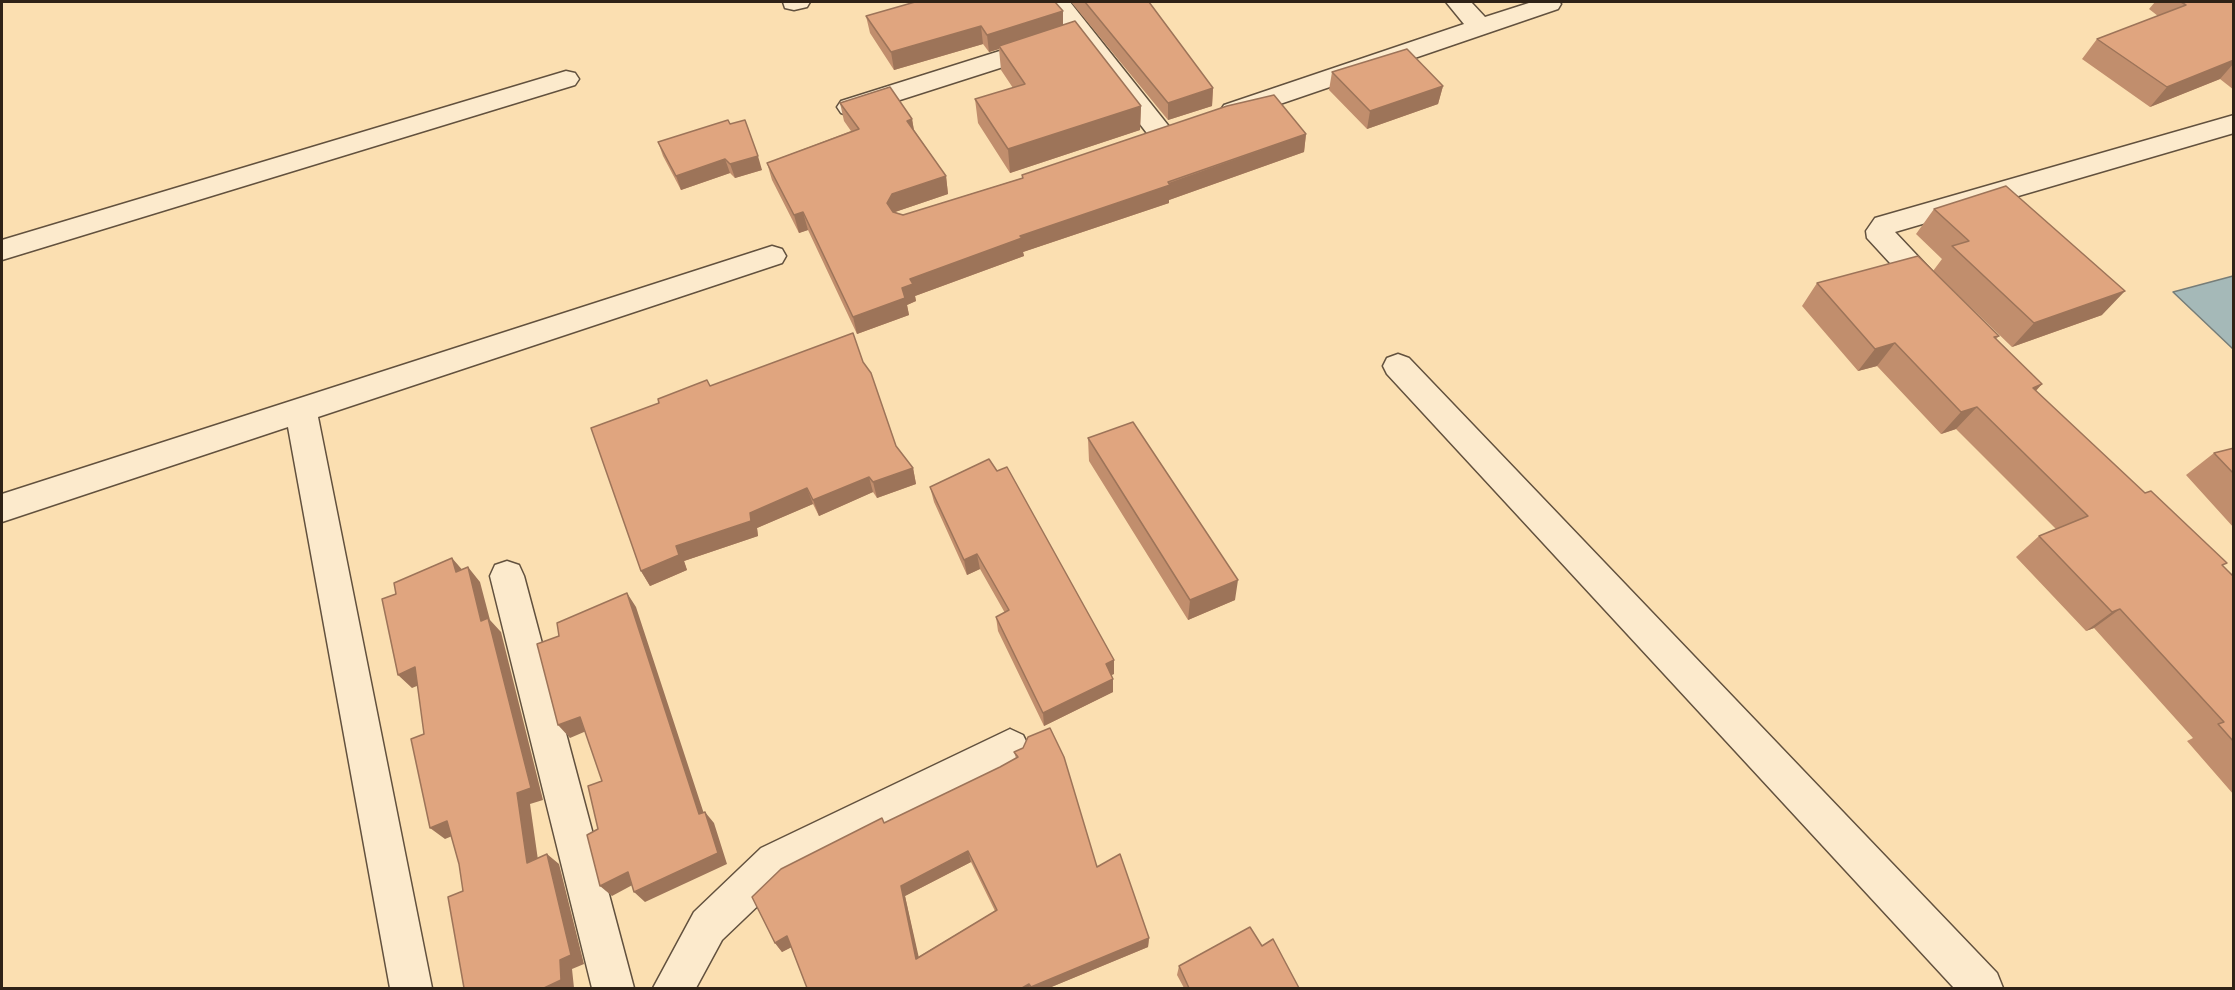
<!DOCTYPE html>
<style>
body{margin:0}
#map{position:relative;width:2235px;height:990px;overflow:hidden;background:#fbdfb1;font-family:Cardo,serif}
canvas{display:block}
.frame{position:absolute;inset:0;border:3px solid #2f2217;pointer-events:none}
</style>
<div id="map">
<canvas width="2235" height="990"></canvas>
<div class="frame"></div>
</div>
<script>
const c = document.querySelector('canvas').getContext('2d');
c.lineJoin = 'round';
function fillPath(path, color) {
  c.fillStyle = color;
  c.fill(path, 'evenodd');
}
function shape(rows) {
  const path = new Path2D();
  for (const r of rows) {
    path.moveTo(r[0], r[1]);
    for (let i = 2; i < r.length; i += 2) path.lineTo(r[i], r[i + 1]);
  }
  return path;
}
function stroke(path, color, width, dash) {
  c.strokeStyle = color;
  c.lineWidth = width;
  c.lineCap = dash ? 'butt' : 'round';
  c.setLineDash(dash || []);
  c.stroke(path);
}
const water = shape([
 [2233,276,2234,276,2233,349,2173,292,2233,276]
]);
const minor = shape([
 [783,2,810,2,807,7,794,10,785,8,783,2],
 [1046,2,1070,2,1171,129,1175,135,1171,141,1162,144,1153,141,1046,2],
 [1446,2,1471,2,1485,17,1532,2,1559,2,1561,4,1558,9,1242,117,1233,120,1224,117,1220,111,1224,105,1464,24,1446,2],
 [1041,38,1050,40,1054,46,1050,52,850,116,841,113,837,107,841,101,1041,38],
 [566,71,575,73,579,79,575,85,2,260,2,240,566,71],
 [2234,115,2234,133,1895,232,1944,284,1949,292,1944,300,1934,303,1924,300,1867,238,1866,231,1875,218,2234,115],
 [772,246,782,249,786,256,782,263,318,417,432,988,390,988,288,427,2,522,2,494,772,246],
 [1398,354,1409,358,1997,973,2003,988,1954,988,1387,374,1383,366,1387,358,1398,354],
 [507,561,519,565,524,576,634,988,592,988,490,576,495,565,507,561],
 [1010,729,1023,735,1029,747,1023,759,789,876,722,940,696,988,653,988,694,912,761,848,1010,729]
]);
const wall = shape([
 [1071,2,1149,2,1213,88,1212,106,1168,120],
 [2155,2,2234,2,2234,90,2220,79,2150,107,2082,59,2097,39,2158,16,2149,9],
 [866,16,1063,25,1141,106,1140,130,1010,173,978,123,975,99,1013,88,1001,70,999,49,989,52,983,44,894,70,870,33],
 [1332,72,1443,86,1438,104,1367,129,1329,90],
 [840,103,912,119,914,130,946,176,948,194,895,212,903,215,1022,178,1022,175,1306,134,1304,152,1169,200,1169,203,1023,252,1024,256,915,296,916,301,907,305,909,315,857,334,808,230,799,233,772,180,767,163,851,131,844,121],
 [730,124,762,170,735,178,730,173,681,190,663,156,658,142],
 [1934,209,2102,315,2012,347,1933,271,1942,259,1916,234],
 [1817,283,1999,336,1996,339,2042,384,2036,391,2234,577,2234,795,2187,741,2193,738,2094,628,2086,631,2016,557,2039,536,2056,529,1956,429,1941,434,1877,366,1858,371,1802,306],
 [710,386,896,446,913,468,916,484,877,498,873,492,819,516,813,504,757,528,758,536,684,561,687,570,650,586,641,571],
 [1088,438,1235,600,1188,620,1089,461],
 [2234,448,2234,528,2186,475,2214,453],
 [930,487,1114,660,1114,674,1111,675,1113,679,1113,692,1044,726,998,631,996,617,1005,613,980,569,967,575,934,502],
 [1014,752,1149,938,1148,947,1049,988,807,988,791,947,782,952,775,943,884,823,1000,767,1016,758],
 [971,862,995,911,918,957,905,896],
 [1262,946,1299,988,1184,988,1177,975,1179,966]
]);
const shadedWall = shape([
 [1063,11,1063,29,999,46,999,49,989,52,987,35],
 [981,26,983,44,894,70,891,52],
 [2234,60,2234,63,2220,79,2150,107,2167,87],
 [1443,86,1438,104,1367,129,1370,111],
 [1213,88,1212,106,1168,120,1168,103],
 [1141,106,1140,130,1010,173,1008,149],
 [912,119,915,137,907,121],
 [1306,134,1304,152,1169,200,1169,203,1023,252,1024,256,915,296,916,301,907,305,909,315,857,334,853,317,902,288,910,279,1020,236],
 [758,156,762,170,735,178,730,164],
 [725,159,730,173,681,190,676,176],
 [946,176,948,194,895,212,891,221,887,203,892,194],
 [803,212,808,230,799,233,794,215],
 [2125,291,2102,315,2012,347,2034,323],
 [1895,343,1877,366,1858,371,1875,349],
 [2042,384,2021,406,2033,388],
 [1977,407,1956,429,1941,434,1961,412],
 [913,468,916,484,877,498,873,482],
 [869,477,873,492,819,516,813,500],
 [807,488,813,504,757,528,758,536,684,561,687,570,650,586,641,571,676,546,750,513],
 [977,554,980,569,967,575,964,560],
 [452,558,465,573,456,572],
 [468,567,480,582,490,620,501,632,543,800,530,804,540,874,527,863,481,621],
 [1238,580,1235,600,1188,620,1190,600],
 [627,593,636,607,708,826,699,814],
 [2120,609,2094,628,2086,631,2112,612],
 [1114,660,1114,674,1106,677,1106,664],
 [415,667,429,681,412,688,398,675],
 [1113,679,1113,692,1044,726,1043,713],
 [580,717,591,729,570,738,558,725],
 [705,812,714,823,727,864,645,902,634,892],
 [447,821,462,832,445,839,430,828],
 [968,851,971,862,905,896,921,967,916,959,901,886],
 [547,854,559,864,584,964,572,969,574,988,544,988,560,960],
 [628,872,638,882,612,896,600,886],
 [787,936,794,946,782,952,775,943],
 [1149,938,1148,947,1049,988,1031,988,1031,987],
 [1029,984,1030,988,1022,988]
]);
const building = shape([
 [915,2,1055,2,1063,11,987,35,981,26,891,52,866,16,915,2],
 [1085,2,1149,2,1213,88,1168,103,1085,2],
 [2181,2,2234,2,2234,60,2167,87,2097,39,2186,5,2181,2],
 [1075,21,1141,106,1008,149,975,99,1025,84,999,46,1075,21],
 [1407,49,1443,86,1370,111,1332,72,1407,49],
 [890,87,912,119,907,121,946,176,892,194,887,203,893,212,903,215,1023,178,1022,175,1227,106,1274,95,1306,134,1168,182,1170,185,1020,236,1022,238,910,279,913,284,902,288,905,298,853,317,803,212,794,215,767,163,859,129,840,103,890,87],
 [728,120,730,124,745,120,758,156,730,164,725,159,676,176,658,142,728,120],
 [2006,186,2125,291,2034,323,1952,246,1969,241,1934,209,2006,186],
 [1918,256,1999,336,1994,337,2042,384,2033,388,2145,493,2151,491,2227,563,2222,565,2234,577,2234,742,2218,724,2224,722,2120,609,2112,612,2039,536,2088,516,1977,407,1961,412,1895,343,1875,349,1817,283,1918,256],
 [853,333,863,362,871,373,896,446,913,468,873,482,869,477,813,500,807,488,750,513,751,521,676,546,679,555,641,571,591,428,659,403,658,399,707,380,710,386,853,333],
 [1133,422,1238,580,1190,600,1088,438,1133,422],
 [2234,448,2234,474,2214,453,2234,448],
 [989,459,997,471,1007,467,1114,660,1106,664,1113,679,1043,713,996,617,1009,610,977,554,964,560,930,487,989,459],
 [452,558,456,572,468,567,481,621,488,618,531,788,517,793,527,863,547,854,571,955,560,960,561,980,544,988,464,988,448,897,463,891,459,864,447,821,430,828,411,739,424,734,415,667,398,675,382,599,396,594,394,583,452,558],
 [627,593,699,814,705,812,718,853,634,892,628,872,600,886,587,835,598,829,588,786,602,781,580,717,558,725,537,644,559,636,557,623,627,593],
 [1050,728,1064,757,1097,867,1120,854,1149,938,1031,987,1029,984,1022,988,807,988,787,936,775,943,752,897,781,869,882,818,884,823,1000,767,1018,757,1014,752,1023,748,1028,737,1050,728],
 [968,851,997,910,916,959,901,886,968,851],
 [1250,927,1262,946,1273,939,1299,988,1189,988,1179,966,1250,927]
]);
fillPath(water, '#a5b9b8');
stroke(water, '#767d78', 1.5);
stroke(minor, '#62513e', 3);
fillPath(minor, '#fceacc');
fillPath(wall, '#c18e6d');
fillPath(shadedWall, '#9d7459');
fillPath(building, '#e0a57f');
stroke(building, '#9d7459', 1.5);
</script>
